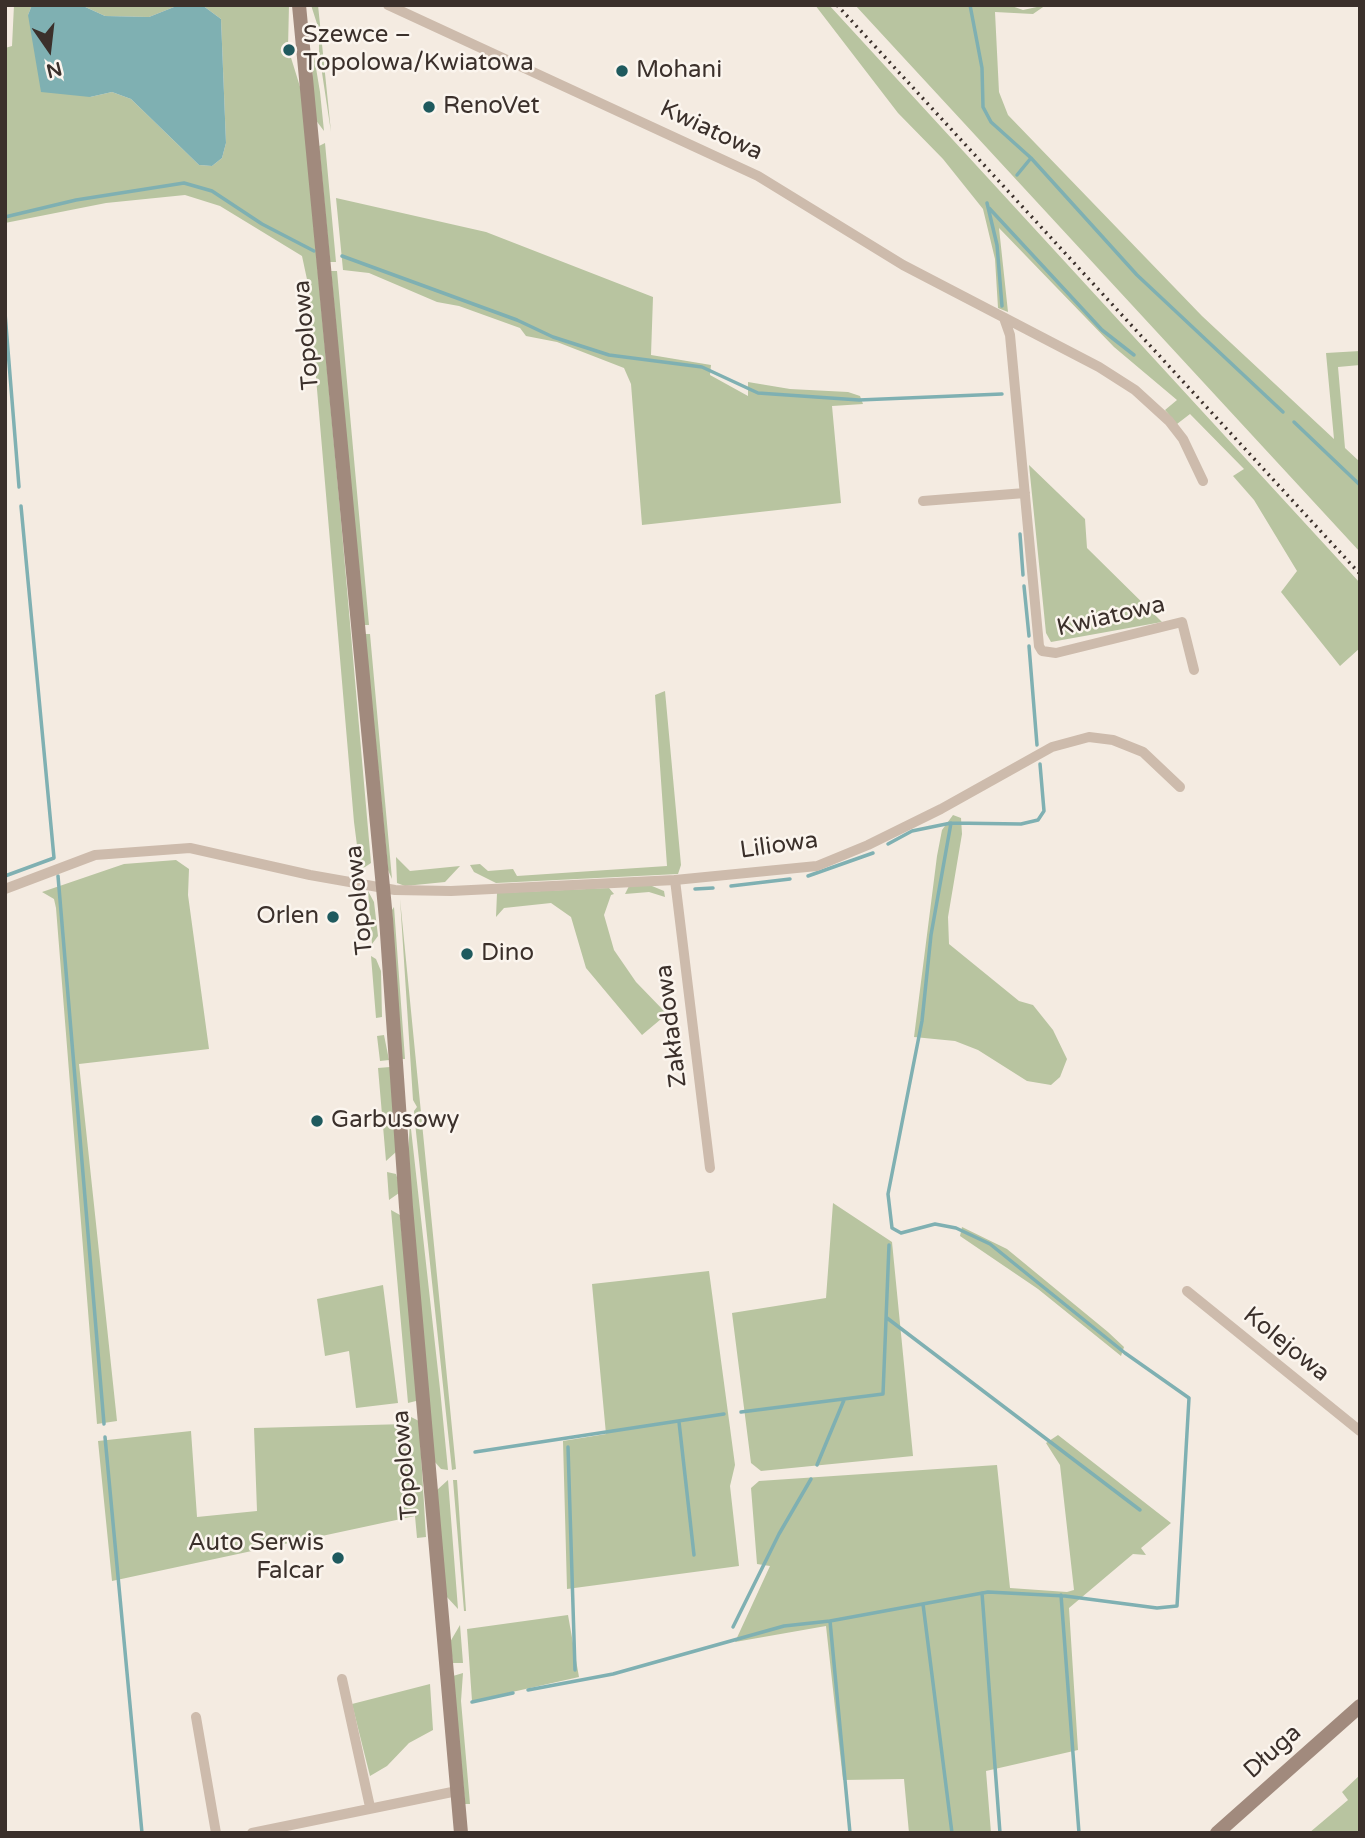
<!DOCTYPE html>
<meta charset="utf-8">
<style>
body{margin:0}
#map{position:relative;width:1365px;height:1838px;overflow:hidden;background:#f4ebe1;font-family:"Varela Round",sans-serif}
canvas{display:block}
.frame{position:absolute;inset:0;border:7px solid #3b302b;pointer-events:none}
.north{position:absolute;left:14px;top:14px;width:70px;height:70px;-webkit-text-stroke:5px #fbf5ee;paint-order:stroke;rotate:166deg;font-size:19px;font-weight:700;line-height:28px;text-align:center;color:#3b302b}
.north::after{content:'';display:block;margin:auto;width:24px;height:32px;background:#3b302b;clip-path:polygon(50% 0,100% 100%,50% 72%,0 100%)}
</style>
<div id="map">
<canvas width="1365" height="1838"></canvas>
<div class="frame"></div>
<div class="north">N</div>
</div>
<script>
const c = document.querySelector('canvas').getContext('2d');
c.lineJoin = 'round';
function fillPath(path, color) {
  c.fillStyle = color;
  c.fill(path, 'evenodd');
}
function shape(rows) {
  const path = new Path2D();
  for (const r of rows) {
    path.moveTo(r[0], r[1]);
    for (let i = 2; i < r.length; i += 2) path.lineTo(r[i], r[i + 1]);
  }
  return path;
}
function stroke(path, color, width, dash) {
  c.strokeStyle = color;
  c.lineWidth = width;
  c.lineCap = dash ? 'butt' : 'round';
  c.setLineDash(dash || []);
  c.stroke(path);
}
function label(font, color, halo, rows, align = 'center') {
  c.font = font + ' "Varela Round",sans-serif';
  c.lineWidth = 5;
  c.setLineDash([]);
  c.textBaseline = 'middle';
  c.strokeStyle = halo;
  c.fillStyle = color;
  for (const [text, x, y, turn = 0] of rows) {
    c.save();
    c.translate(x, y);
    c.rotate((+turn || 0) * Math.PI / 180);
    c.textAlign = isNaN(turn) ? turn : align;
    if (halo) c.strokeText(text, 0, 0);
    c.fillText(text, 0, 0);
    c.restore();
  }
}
const green = shape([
 [14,5,32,5,28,15,90,97,112,92,131,99,199,165,212,166,222,158,226,143,221,19,202,5,289,5,288,48,301,90,340,509,371,863,365,867,360,869,354,822,308,284,302,256,220,206,185,195,106,203,5,223,5,48,12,46],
 [81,5,179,5,149,17,105,16],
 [311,5,318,5,331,132,319,53,319,30],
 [815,5,829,5,1360,583,1360,648,1340,666,1281,592,1297,571,1254,500,1233,476,1244,469,1190,414,1177,424,1165,410,1177,400,1114,347,999,228,1008,312,998,308,995,259,983,209,943,159,898,113],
 [855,5,1009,5,1023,10,1046,5,1033,14,995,12,999,92,1008,115,1202,316,1334,439,1326,353,1360,351,1360,365,1338,367,1345,448,1360,462,1360,552],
 [313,50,320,92,324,131,315,119,312,90],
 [325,143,336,262,330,262,319,146],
 [336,198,486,232,653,297,651,355,711,365,710,375,748,396,748,382,790,389,848,392,860,396,863,404,832,406,841,503,642,525,631,384,624,368,557,342,526,336,520,328,459,306,437,302,369,273,343,270],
 [331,271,337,271,369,625,363,625],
 [1029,465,1085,519,1087,548,1162,622,1051,642,1046,633],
 [365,634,370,634,392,879,388,870],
 [665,691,681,865,678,874,496,883,474,872,470,865,480,864,488,871,513,869,517,876,667,866,655,695],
 [953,815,961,818,962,834,948,917,949,944,1019,1001,1033,1005,1053,1030,1067,1059,1060,1077,1051,1085,1027,1081,978,1050,955,1041,914,1037,937,856,942,830],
 [396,857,410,871,460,866,445,882,405,886,397,883],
 [176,860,189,869,188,895,209,1049,79,1064,117,1421,97,1424,56,908,54,899,42,892,124,864],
 [629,886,652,886,664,891,665,897,649,892,625,894],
 [609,888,614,894,611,895,604,915,614,950,636,982,667,1014,642,1035,586,968,571,917,551,903,504,908,496,917,497,893],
 [368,891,374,902,378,936,372,944],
 [400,899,456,1469,452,1470,416,1132,414,1111,417,1107,413,1100],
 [394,907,405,1059,400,1059,392,910],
 [371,956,376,959,381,971,382,1017,376,1018],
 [384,1035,389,1060,380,1061,377,1036],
 [390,1067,396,1152,386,1161,378,1068],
 [410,1120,440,1389,448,1470,441,1469,434,1461,408,1157],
 [387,1172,396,1174,400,1187,399,1193,389,1200],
 [833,1203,892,1242,913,1456,761,1471,751,1463,732,1313,826,1298],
 [391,1210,400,1215,418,1391,416,1401,408,1403],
 [962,1227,1007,1249,1108,1332,1124,1347,1121,1356,1038,1289,960,1236],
 [709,1271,735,1465,730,1486,739,1566,567,1589,563,1441,606,1434,592,1284],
 [383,1285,398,1403,356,1408,349,1351,325,1356,317,1299],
 [407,1415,419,1421,426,1537,417,1538,415,1516,112,1581,98,1441,191,1431,197,1517,257,1511,254,1428,407,1424],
 [1058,1435,1171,1523,1141,1548,1146,1555,1133,1554,1069,1608,1078,1750,986,1771,991,1833,909,1833,904,1779,843,1780,826,1626,735,1642,770,1566,757,1564,751,1488,759,1481,997,1465,1010,1588,1067,1592,1074,1590,1060,1465,1046,1443],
 [448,1480,458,1609,446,1596,437,1490],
 [453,1480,457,1480,466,1611,464,1611],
 [568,1615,579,1677,472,1701,467,1629],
 [460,1625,463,1663,453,1663,450,1642],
 [463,1673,461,1701,470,1804,465,1804,453,1676],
 [430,1684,433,1730,409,1743,387,1766,370,1776,352,1704],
 [1360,1775,1360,1833,1309,1833,1348,1800,1342,1792]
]);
const water = shape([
 [32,5,81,5,105,16,149,17,179,5,202,5,221,19,226,143,222,158,212,166,199,165,131,99,112,92,90,97,41,92,28,15]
]);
const stream = shape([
 [970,5,982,68,983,107,991,122,1031,158,1137,275,1283,412],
 [1017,175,1031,158],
 [987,203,997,245,1002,306],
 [989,208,1102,330,1134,355],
 [5,217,76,200,184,183,212,191,262,224,314,251],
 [342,256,517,320,553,337,609,355,702,367,758,393,859,400,1002,394],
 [5,313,19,487],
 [1294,422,1360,485],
 [1020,534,1023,575],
 [1024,586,1029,636],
 [1029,646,1037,745],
 [888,844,912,831,951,823],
 [5,876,54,858,21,506],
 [58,876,104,1424],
 [808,876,873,853],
 [731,886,790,879],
 [695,889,713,888],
 [887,1318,1140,1510],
 [741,1412,883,1394,889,1245],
 [679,1422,694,1555],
 [105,1437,142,1833],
 [568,1447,575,1670],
 [475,1452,724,1414],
 [817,1465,844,1400],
 [982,1593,1000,1833],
 [1061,1595,1079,1833],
 [923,1604,952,1833],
 [733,1627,779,1534,811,1479],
 [528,1690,613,1674,784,1626,830,1621],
 [472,1702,513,1693],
 [850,1833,830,1621,988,1592,1065,1596,1157,1608,1177,1606,1189,1398,1125,1353,990,1244,956,1228,935,1224,901,1233,892,1228,888,1194,922,1021,931,935,951,823,1021,824,1038,820,1044,811,1040,764]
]);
const street = shape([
 [388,5,758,176,903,265,1099,367,1135,390,1169,421,1183,439,1203,481],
 [1004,318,1010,335,1039,646,1042,651,1056,653,1182,622,1194,670],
 [923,501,1025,493],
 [675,880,710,1168],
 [5,889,95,855,190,848,310,875,395,890,451,891,675,880,817,866,868,845,941,809,1052,747,1089,737,1113,740,1143,752,1180,787],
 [1187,1291,1360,1431],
 [342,1679,370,1807],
 [196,1717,216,1833],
 [252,1833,457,1791]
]);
const secondary = shape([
 [299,5,386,919,406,1207,461,1833],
 [1217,1833,1360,1706]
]);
const rail = shape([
 [837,5,1360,574]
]);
const markers = [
 [289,50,7,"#1f5a5e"],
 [622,71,7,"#1f5a5e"],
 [429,107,7,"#1f5a5e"],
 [333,917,7,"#1f5a5e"],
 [467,954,7,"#1f5a5e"],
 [317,1121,7,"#1f5a5e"],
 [338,1558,7,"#1f5a5e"]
];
const poiNames = [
 ["Szewce –",303,36],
 ["Topolowa/Kwiatowa",303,64],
 ["Mohani",636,71],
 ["RenoVet",443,107],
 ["Orlen",319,917,"right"],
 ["Dino",481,954],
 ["Garbusowy",331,1121],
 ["Auto Serwis",324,1544,"right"],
 ["Falcar",324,1572,"right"]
];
const streetNames = [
 ["Kwiatowa",711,131,25],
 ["Topolowa",307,335,-95],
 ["Kwiatowa",1111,617,-13],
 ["Liliowa",779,846,-8],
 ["Topolowa",360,900,-96],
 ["Zakładowa",672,1026,-97],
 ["Kolejowa",1286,1345,39],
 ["Topolowa",406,1465,-95],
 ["Długa",1273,1752,-42]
];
fillPath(green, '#b8c4a0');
fillPath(water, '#7fb0b2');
stroke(stream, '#7fb0b2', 3.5);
stroke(street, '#cdbbac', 10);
stroke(secondary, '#a18a7d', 14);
stroke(rail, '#3b302b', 3.5, [2, 5]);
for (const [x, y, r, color] of markers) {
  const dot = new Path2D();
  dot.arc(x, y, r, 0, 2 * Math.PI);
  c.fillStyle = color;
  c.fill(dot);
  stroke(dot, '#fbf5ee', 2.5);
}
label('24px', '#3b302b', '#fbf5ee', poiNames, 'left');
label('24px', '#3b302b', '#fbf5ee', streetNames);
</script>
